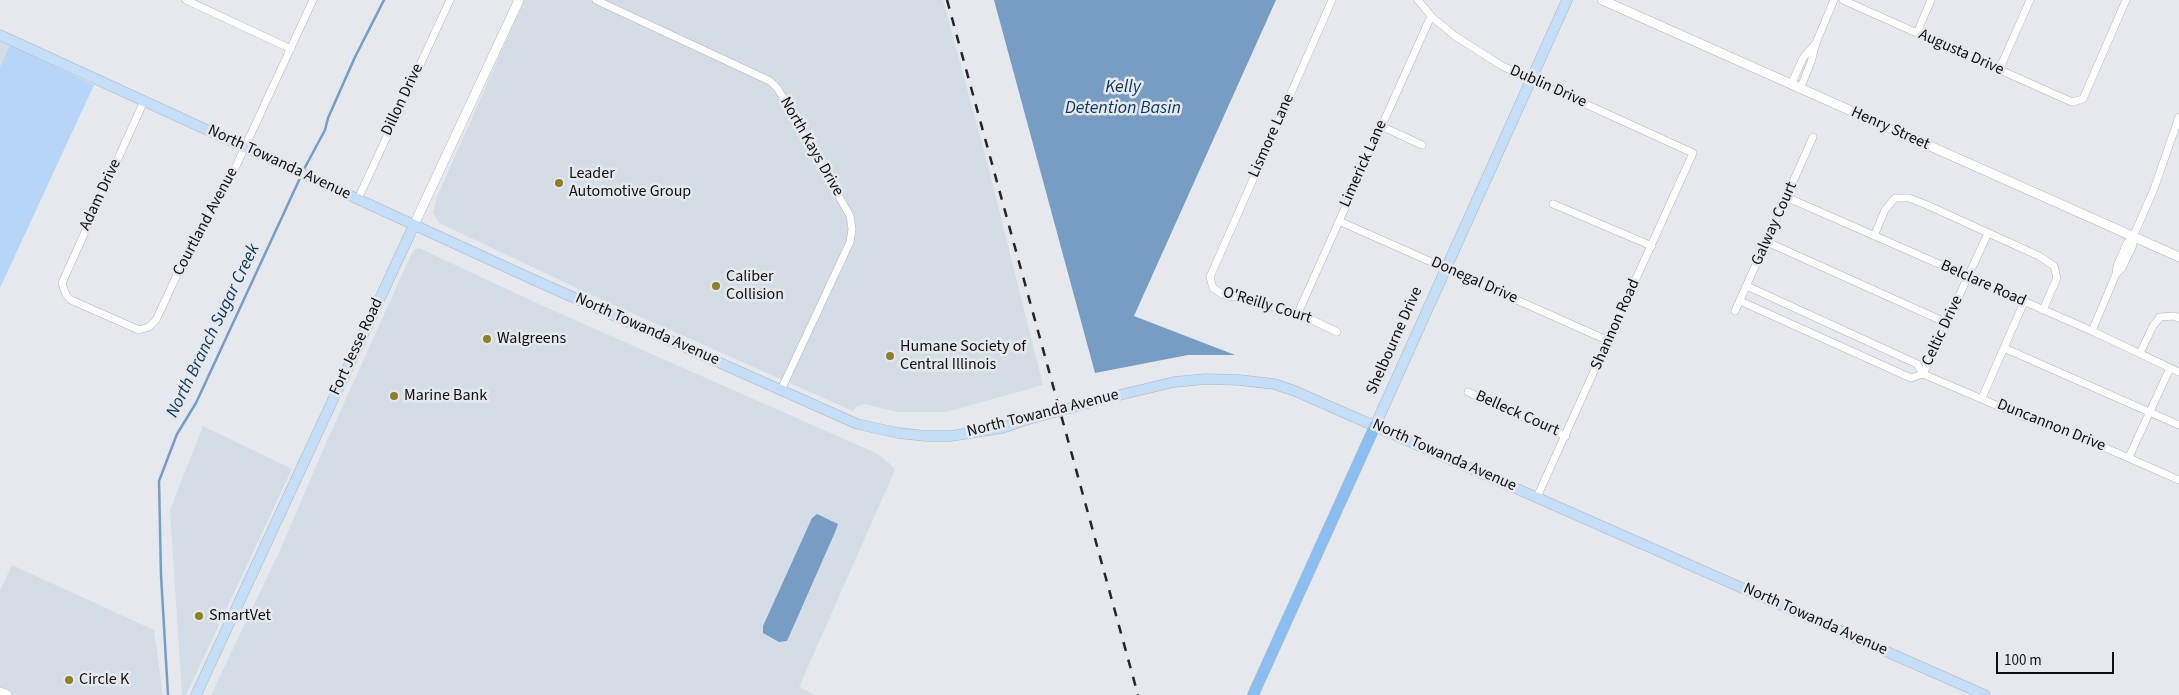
<!DOCTYPE html>
<style>
body{margin:0}
#map{position:relative;width:2179px;height:695px;overflow:hidden;background:#e5e9ed;font-family:"Source Sans 3",sans-serif}
canvas{display:block}
.scale{position:absolute;left:1996px;top:652px;width:118px;height:22px;box-sizing:border-box;border:2px solid #0e0f10;border-top:0;padding-left:6px;font-size:15px;line-height:18px;white-space:nowrap;color:#0e0f10;-webkit-text-stroke:4px #e5e9ed;paint-order:stroke}
</style>
<div id="map">
<canvas width="2179" height="695"></canvas>
<div class="scale">100 m</div>
</div>
<script>
const c = document.querySelector('canvas').getContext('2d');
c.lineJoin = 'round';
function fillPath(path, color) {
  c.fillStyle = color;
  c.fill(path, 'evenodd');
}
function shape(rows) {
  const path = new Path2D();
  for (const r of rows) {
    path.moveTo(r[0], r[1]);
    for (let i = 2; i < r.length; i += 2) path.lineTo(r[i], r[i + 1]);
  }
  return path;
}
function stroke(path, color, width, dash) {
  c.strokeStyle = color;
  c.lineWidth = width;
  c.lineCap = dash ? 'butt' : 'round';
  c.setLineDash(dash || []);
  c.stroke(path);
}
function label(font, color, halo, rows, align = 'center') {
  c.font = font + ' "Source Sans 3",sans-serif';
  c.lineWidth = 5;
  c.setLineDash([]);
  c.textBaseline = 'middle';
  c.strokeStyle = halo;
  c.fillStyle = color;
  for (const [text, x, y, turn = 0] of rows) {
    c.save();
    c.translate(x, y);
    c.rotate((+turn || 0) * Math.PI / 180);
    c.textAlign = isNaN(turn) ? turn : align;
    if (halo) c.strokeText(text, 0, 0);
    c.fillText(text, 0, 0);
    c.restore();
  }
}
const built = shape([
 [524,0,943,0,986,158,1043,385,946,412,897,412,865,404,857,406,853,411,600,299,439,223,433,213,437,197],
 [0,41,10,45,0,67],
 [419,248,541,305,878,454,890,464,895,470,799,687,816,695,211,695,281,548,326,443,409,259,414,250],
 [203,426,292,469,186,695,182,695,170,510],
 [12,565,154,630,163,695,0,695,0,590]
]);
const green = shape([
 [10,45,94,85,0,288,0,67]
]);
const water = shape([
 [994,0,1276,0,1134,316,1235,355,1188,355,1095,373],
 [817,514,838,524,836,530,787,641,779,642,763,633,763,626,812,518]
]);
const stream = shape([
 [303,171,325,130,328,118,355,57,384,0],
 [168,695,161,575,159,481,177,434,196,403,301,176]
]);
const minor = shape([
 [186,0,291,49],
 [596,0,770,81,778,89,850,216,852,229,850,242,781,390],
 [1332,0,1210,277,1213,288,1222,294,1298,313,1337,332],
 [1418,0,1432,17,1455,36,1502,66,1693,153,1537,497],
 [1843,0,2072,102,2083,99,2126,0],
 [1917,33,1931,0],
 [1999,70,2030,0],
 [1791,85,1803,58,1814,45],
 [1800,89,1811,62,1816,43,1834,0],
 [144,101,62,283,66,295,71,300,139,330,149,327,156,320,190,247,231,177,313,0],
 [1381,126,1422,145],
 [1786,197,2092,331,2179,372],
 [358,199,450,0],
 [1553,204,1652,246],
 [1339,221,1609,341],
 [1874,236,1885,210,1895,198,1909,198,1927,205,2039,256,2054,266,2057,278,2043,310],
 [1767,242,1947,323],
 [2116,274,2122,268,2133,245,2133,237],
 [1747,286,1917,364,1923,374,2024,417,2074,434,2179,480],
 [1740,301,1911,378,1923,374],
 [1735,311,1813,137],
 [1298,313,1431,16],
 [2092,331,2116,274,2117,266,2127,243,2133,237,2154,189,2179,117],
 [2004,348,2179,425],
 [2140,353,2153,326,2160,317,2175,316,2179,318],
 [1923,374,1988,233],
 [1468,392,1566,436],
 [1982,398,2024,302],
 [2129,457,2170,368]
]);
const tertiary = shape([
 [1602,0,2179,257],
 [414,225,519,0],
 [0,692,7,695]
]);
const secondary = shape([
 [0,35,532,279,857,424,898,433,926,436,951,436,1002,428,1029,419],
 [1103,399,1174,382,1206,379,1239,380,1274,384,1295,391,1985,695],
 [1375,426,1567,0],
 [196,695,414,225]
]);
const primary = shape([
 [1253,695,1375,426]
]);
const rail = shape([
 [947,0,1138,695]
]);
const secondaryBridge = shape([
 [1029,419,1103,399]
]);
const markers = [
 [559,183,5,"#8d8027"],
 [716,286,5,"#8d8027"],
 [487,339,5,"#8d8027"],
 [890,356,5,"#8d8027"],
 [394,396,5,"#8d8027"],
 [199,616,5,"#8d8027"],
 [69,680,5,"#8d8027"]
];
const streetNames = [
 ["Augusta Drive",1961,53,24],
 ["Dublin Drive",1548,87,24],
 ["Dillon Drive",403,100,-65],
 ["Henry Street",1890,129,24],
 ["Lismore Lane",1272,136,-66],
 ["North Kays Drive",811,147,60],
 ["North Towanda Avenue",279,163,25],
 ["Limerick Lane",1364,164,-66],
 ["Adam Drive",101,195,-65],
 ["Courtland Avenue",206,222,-62],
 ["Galway Court",1775,224,-66],
 ["Donegal Drive",1474,281,24],
 ["Belclare Road",1983,284,24],
 ["O'Reilly Court",1267,306,17],
 ["Shannon Road",1616,325,-66],
 ["North Towanda Avenue",647,330,24],
 ["Celtic Drive",1943,331,-65],
 ["Shelbourne Drive",1395,341,-66],
 ["Fort Jesse Road",357,347,-65],
 ["North Towanda Avenue",1043,414,-14],
 ["Belleck Court",1517,414,24],
 ["Duncannon Drive",2051,426,22],
 ["North Towanda Avenue",1444,456,24],
 ["North Towanda Avenue",1815,620,24]
];
const poiNames = [
 ["Leader",569,174],
 ["Automotive Group",569,192],
 ["Caliber",726,277],
 ["Collision",726,295],
 ["Walgreens",497,339],
 ["Humane Society of",900,347],
 ["Central Illinois",900,365],
 ["Marine Bank",404,396],
 ["SmartVet",209,616],
 ["Circle K",79,680]
];
const waterNames = [
 ["Kelly",1123,88],
 ["Detention Basin",1123,109],
 ["North Branch Sugar Creek",214,331,-64]
];
fillPath(built, '#d4dde6');
fillPath(green, '#b7d6f7');
fillPath(water, '#789dc5');
stroke(stream, '#789dc5', 2.5);
stroke(minor, '#b0b3b7', 8);
stroke(tertiary, '#b0b3b7', 10);
stroke(secondary, '#b0b3b7', 11);
stroke(primary, '#c5c5c6', 12);
stroke(minor, '#fff', 7);
stroke(tertiary, '#fff', 9);
stroke(secondary, '#c5def8', 10);
stroke(primary, '#8bbef0', 11);
stroke(rail, '#242527', 2.5, [9, 9]);
stroke(secondaryBridge, '#b0b3b7', 11, []);
stroke(secondaryBridge, '#c5def8', 10);
for (const [x, y, r, color] of markers) {
  const dot = new Path2D();
  dot.arc(x, y, r, 0, 2 * Math.PI);
  c.fillStyle = color;
  c.fill(dot);
  stroke(dot, '#e5e9ed', 2);
}
label('16px', '#0e0f10', '#e5e9ed', streetNames);
label('16px', '#0e0f10', '#e5e9ed', poiNames, 'left');
label('italic 18px', '#0c355c', '#e5e9ed', waterNames);
</script>
